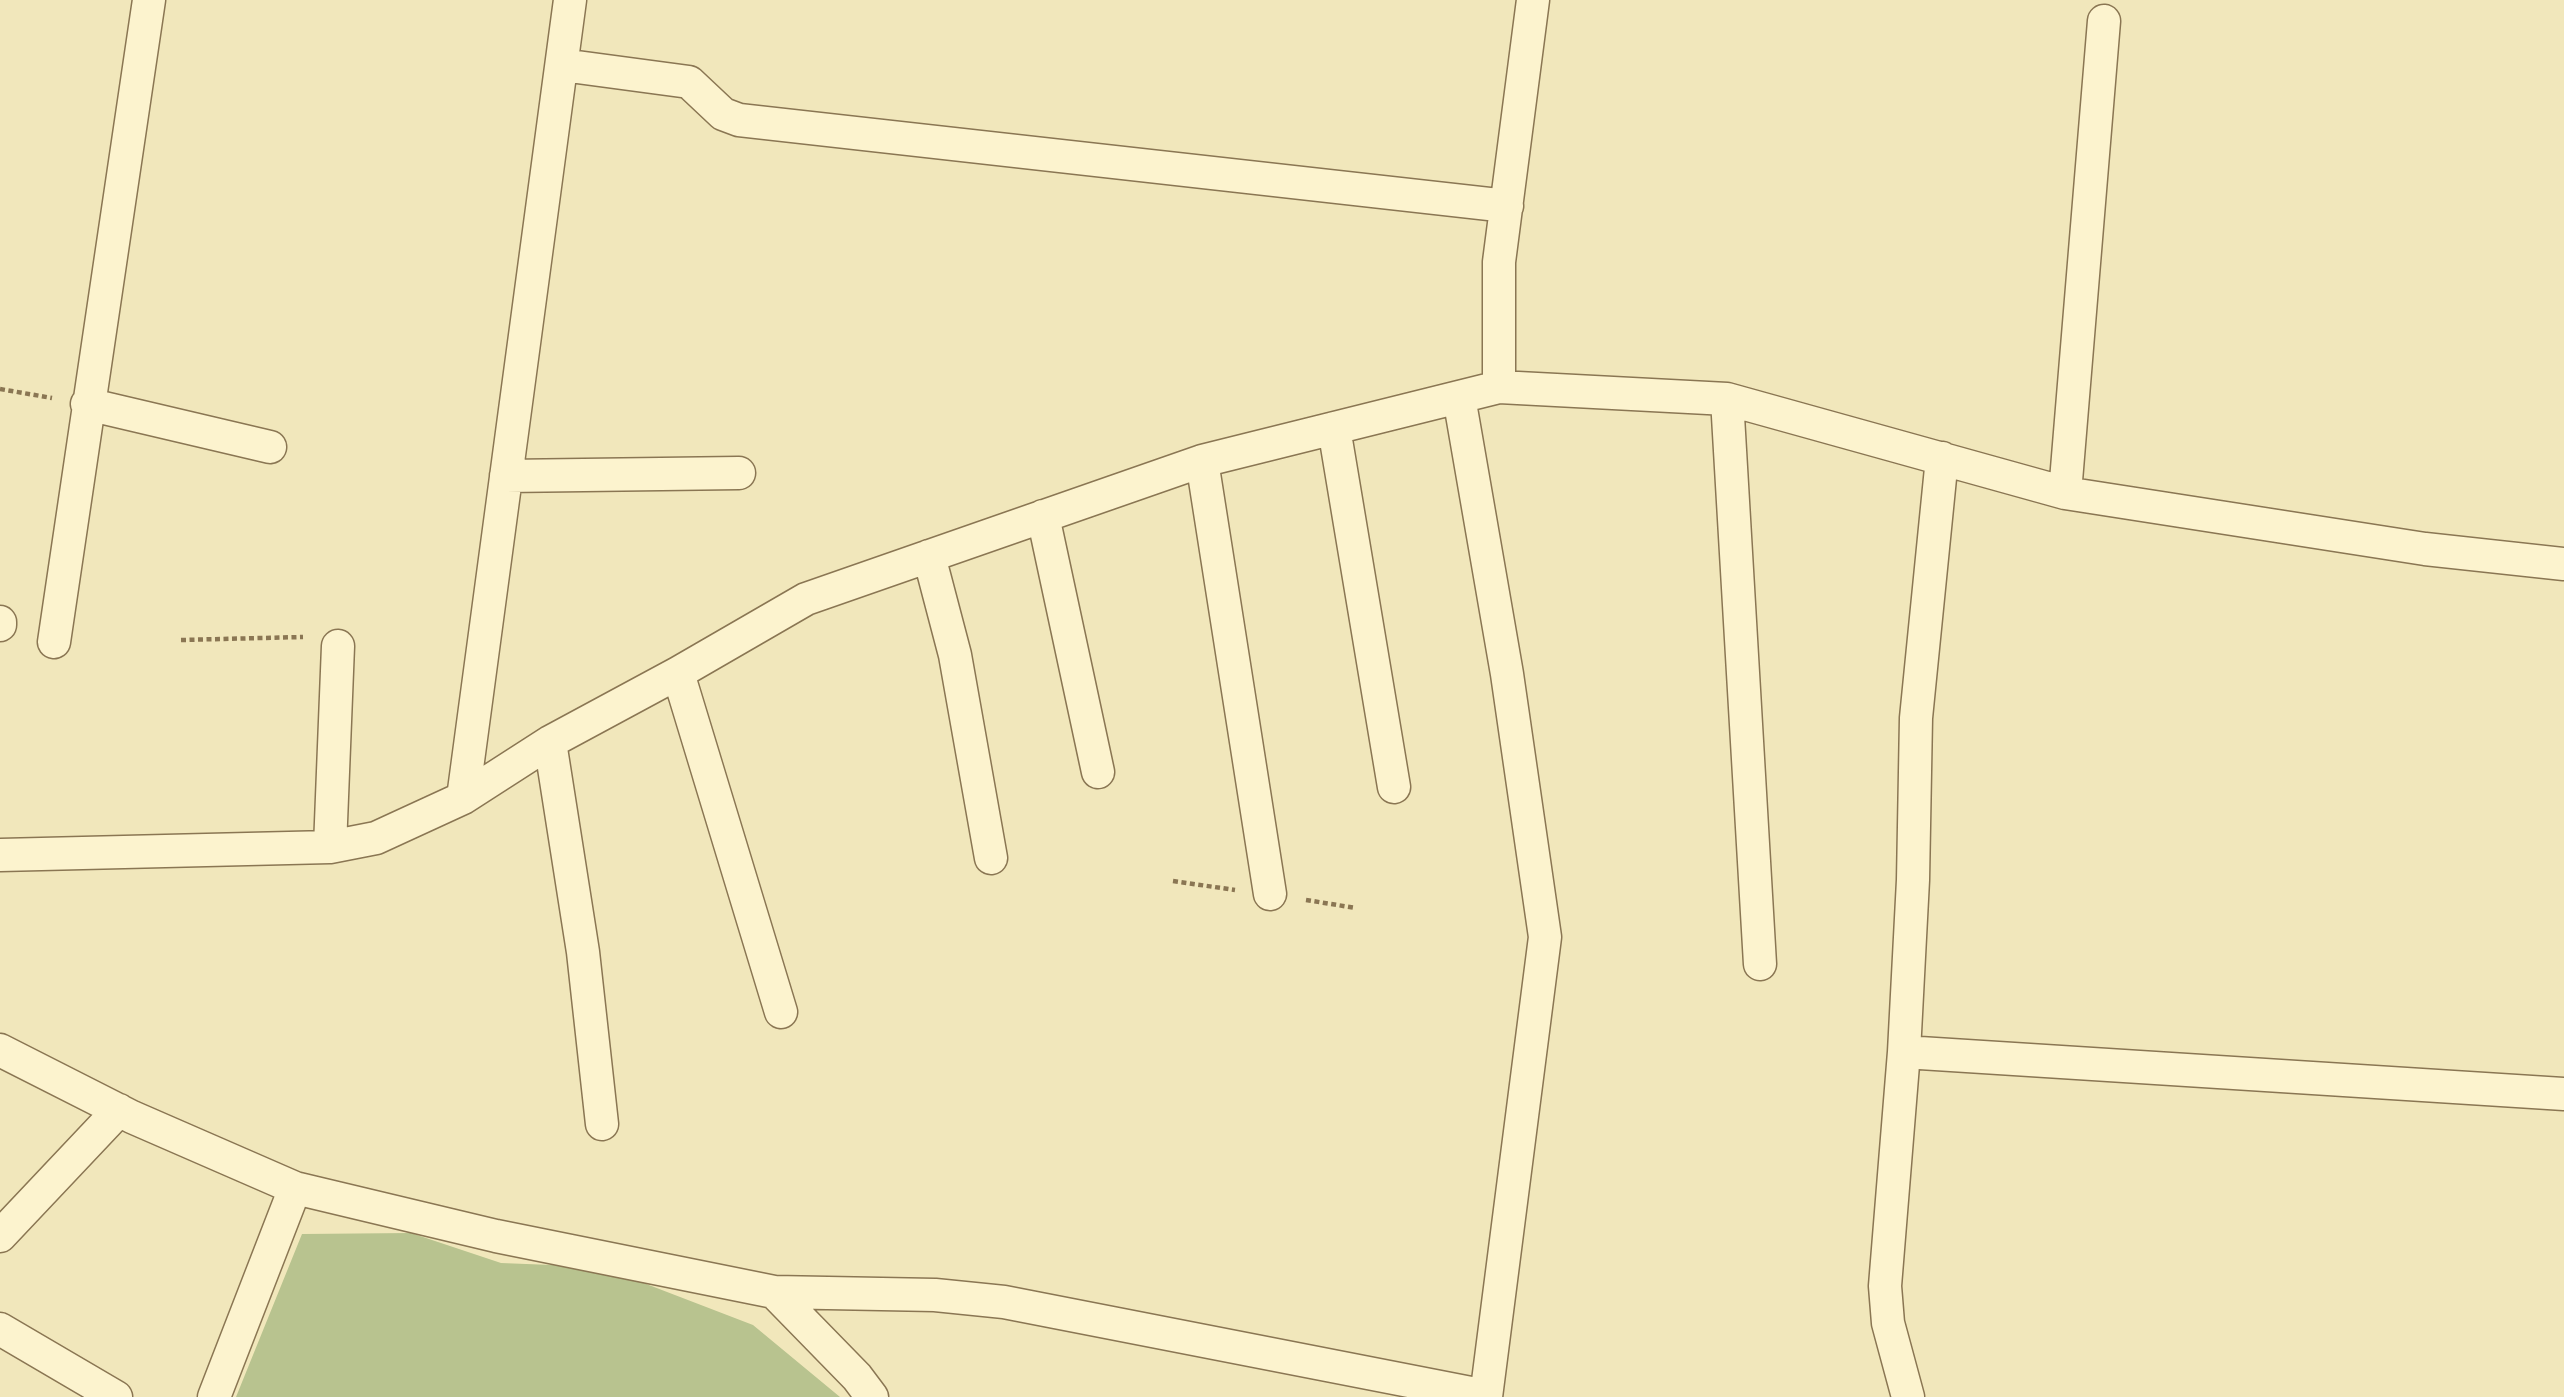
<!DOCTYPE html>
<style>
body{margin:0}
canvas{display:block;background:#f1e7bb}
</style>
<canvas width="2564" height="1397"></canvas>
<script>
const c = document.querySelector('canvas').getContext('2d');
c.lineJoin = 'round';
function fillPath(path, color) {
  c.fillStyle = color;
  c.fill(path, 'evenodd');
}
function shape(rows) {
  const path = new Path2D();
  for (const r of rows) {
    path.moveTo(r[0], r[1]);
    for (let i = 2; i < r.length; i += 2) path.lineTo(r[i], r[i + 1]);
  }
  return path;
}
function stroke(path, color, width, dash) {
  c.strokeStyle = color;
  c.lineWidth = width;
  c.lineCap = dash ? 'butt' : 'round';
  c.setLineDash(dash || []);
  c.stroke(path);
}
const cemetery = shape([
 [411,1233,501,1263,602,1267,753,1325,840,1397,236,1397,302,1234]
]);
const path = shape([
 [0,389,52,398],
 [181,640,303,637],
 [1173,881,1235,890],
 [1306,900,1356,908]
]);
const minor = shape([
 [562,65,689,82,723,114,739,120,1507,206],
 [1499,387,1499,262,1533,0],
 [1459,397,1507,674,1545,937,1486,1397],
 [1727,399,1760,964],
 [87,404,270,447],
 [1334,428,1394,787],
 [1202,461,1270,894],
 [506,476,739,473],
 [2065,493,2104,21],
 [1043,516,1098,772],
 [929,556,955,655,991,858],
 [0,625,0,622],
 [54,642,149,0],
 [678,673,781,1012],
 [550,742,583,952,602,1124],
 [463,798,570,0],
 [330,847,338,646],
 [0,855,330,847,376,838,463,798,550,742,678,673,806,599,1202,461,1499,387,1727,399,2065,493,2425,549,2564,564],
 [0,1050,132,1117,295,1188,496,1236,774,1292,935,1295,1004,1302,1486,1396],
 [1904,1052,2564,1094],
 [0,1236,119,1110],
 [774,1292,857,1377,872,1397],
 [0,1329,116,1397],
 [214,1397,295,1188],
 [1908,1397,1888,1323,1885,1286,1904,1052,1913,880,1916,718,1942,458]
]);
fillPath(cemetery, '#b8c38f');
stroke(minor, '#8a7653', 35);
stroke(path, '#8a7653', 4.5, [5, 3.5]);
stroke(minor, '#fcf3ce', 32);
</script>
